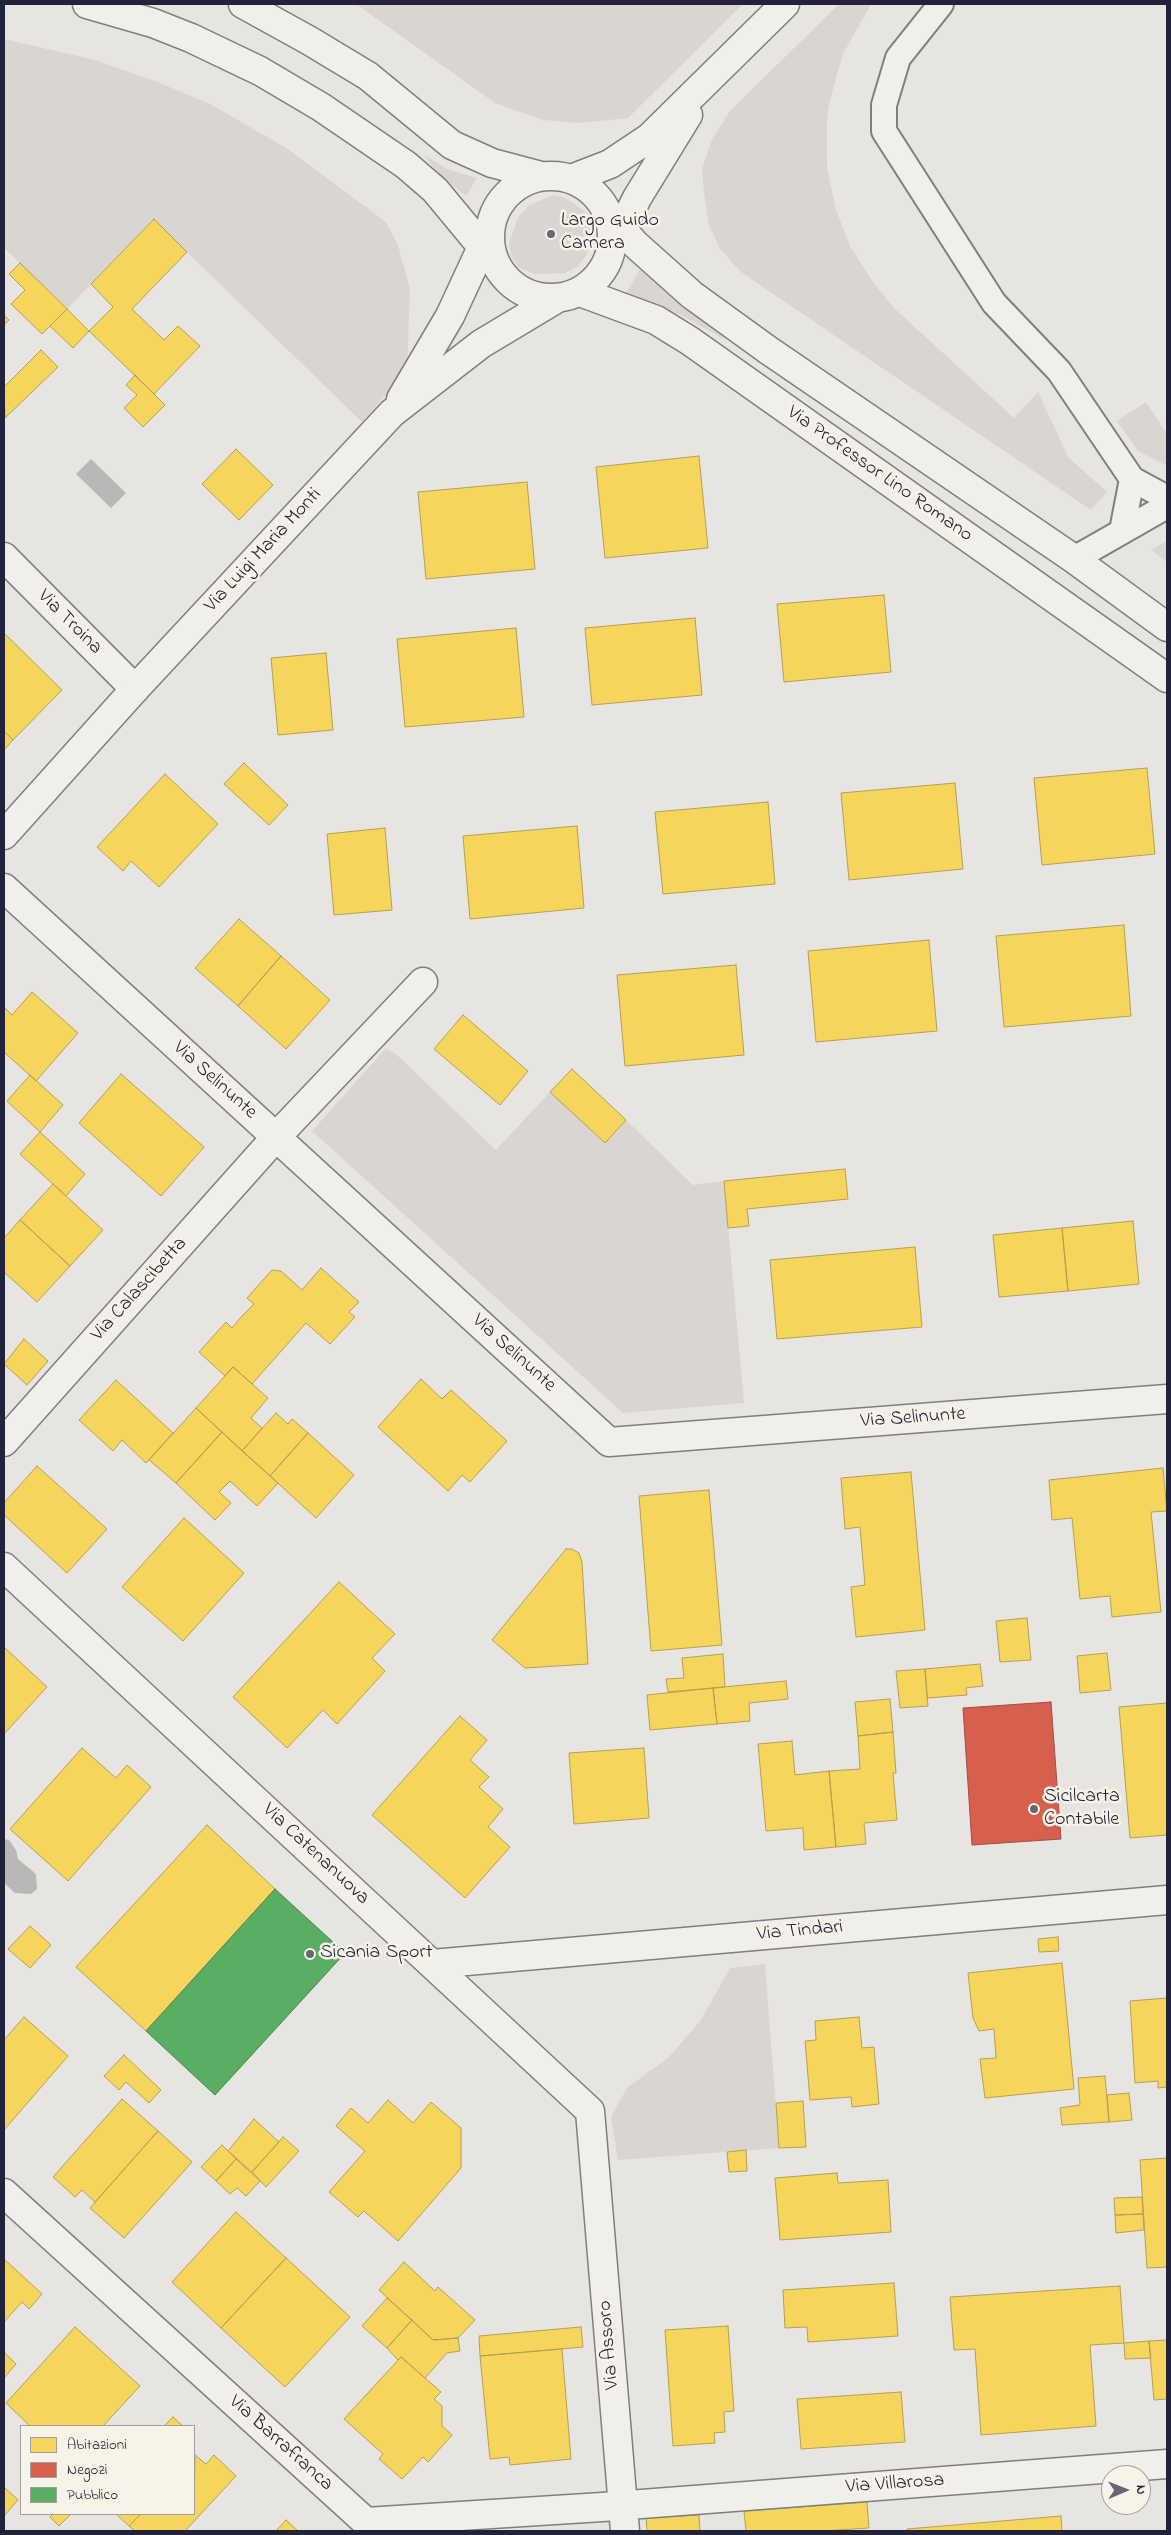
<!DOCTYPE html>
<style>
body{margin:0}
#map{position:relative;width:1171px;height:2535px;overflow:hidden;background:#e7e5e1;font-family:"Indie Flower",sans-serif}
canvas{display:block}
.frame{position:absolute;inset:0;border:5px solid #22223b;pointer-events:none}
.legend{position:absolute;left:20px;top:2425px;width:175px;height:90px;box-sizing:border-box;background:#f7f3e8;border:1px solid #a29fa3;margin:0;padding:6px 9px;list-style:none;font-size:15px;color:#22223b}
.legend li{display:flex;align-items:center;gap:10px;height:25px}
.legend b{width:25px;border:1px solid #a29fa3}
.north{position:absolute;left:1101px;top:2465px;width:50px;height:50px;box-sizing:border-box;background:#f7f3e8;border:1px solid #a29fa3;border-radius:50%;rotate:89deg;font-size:14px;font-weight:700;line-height:20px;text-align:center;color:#22223b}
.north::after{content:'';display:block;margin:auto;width:18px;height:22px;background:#676675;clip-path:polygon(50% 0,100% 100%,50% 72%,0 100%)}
</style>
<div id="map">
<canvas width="1171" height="2535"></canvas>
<div class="frame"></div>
<ul class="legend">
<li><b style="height:14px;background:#f6d55c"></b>Abitazioni</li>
<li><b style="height:14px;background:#d6604d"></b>Negozi</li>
<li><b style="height:14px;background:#5aae61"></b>Pubblico</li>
</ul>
<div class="north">N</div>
</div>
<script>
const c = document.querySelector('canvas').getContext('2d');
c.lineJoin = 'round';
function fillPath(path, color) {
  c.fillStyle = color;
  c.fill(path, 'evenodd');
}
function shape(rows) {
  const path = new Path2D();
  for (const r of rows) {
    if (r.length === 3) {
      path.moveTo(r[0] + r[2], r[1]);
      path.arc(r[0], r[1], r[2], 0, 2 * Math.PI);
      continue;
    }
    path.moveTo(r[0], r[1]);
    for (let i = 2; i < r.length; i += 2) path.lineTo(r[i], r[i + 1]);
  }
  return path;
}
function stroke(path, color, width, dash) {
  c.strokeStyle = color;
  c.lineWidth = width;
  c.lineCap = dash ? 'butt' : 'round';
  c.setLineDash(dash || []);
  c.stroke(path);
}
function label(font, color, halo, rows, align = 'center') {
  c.font = font + ' "Indie Flower",sans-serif';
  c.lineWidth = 5;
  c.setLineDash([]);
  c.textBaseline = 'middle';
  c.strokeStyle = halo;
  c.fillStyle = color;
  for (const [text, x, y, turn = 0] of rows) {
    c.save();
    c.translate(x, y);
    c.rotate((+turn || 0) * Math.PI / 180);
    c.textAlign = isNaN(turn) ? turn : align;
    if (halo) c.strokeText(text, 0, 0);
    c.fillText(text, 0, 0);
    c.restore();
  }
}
const green = shape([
 [356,4,743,4,628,118,580,123,543,120,495,103],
 [839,4,871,4,843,54,831,96,827,118,827,166,831,187,836,210,850,246,873,282,895,309,1014,418,1038,392,1068,457,1107,492,1091,510,741,272,720,249,709,225,704,193,702,170,711,141,729,112],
 [4,39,95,60,155,81,210,104,288,149,386,222,398,245,410,289,407,370,362,422,153,219,67,309,4,248],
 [423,154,447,169,477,178,466,196,444,179],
 [553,195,566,198,588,214,593,227,591,243,586,256,577,267,565,273,535,274,519,268,511,256,509,243,518,217,529,205],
 [640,269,671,290,727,341,681,315,624,297],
 [1146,402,1167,434,1167,466,1138,451,1117,421],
 [1167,541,1167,562,1151,550],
 [386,1048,397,1055,496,1150,550,1092,626,1120,693,1185,724,1181,744,1403,623,1413,312,1131],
 [765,1964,779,2148,618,2160,611,2117,627,2088,669,2057,701,2020,730,1968]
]);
const water = shape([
 [91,459,126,493,111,508,76,474],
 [4,1839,9,1840,16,1850,18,1859,36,1874,37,1889,31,1894,15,1893,4,1883]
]);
const homes = shape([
 [154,219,187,252,132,309,164,340,178,326,200,346,154,394,89,331,113,307,91,284,154,219],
 [20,263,67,309,42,334,11,304,25,290,9,274,20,263],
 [67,309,89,331,73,348,50,326,67,309],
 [4,315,9,320,4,325,4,315],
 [41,350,58,367,5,418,4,387,41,350],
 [135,375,165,405,143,427,124,408,137,395,126,385,135,375],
 [236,449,273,485,239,520,202,484,236,449],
 [699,456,708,548,605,558,596,467,699,456],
 [527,482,535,569,426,579,418,492,527,482],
 [884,595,891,672,784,682,777,604,884,595],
 [695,618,702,695,592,705,585,628,695,618],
 [516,628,524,717,405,727,397,639,516,628],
 [4,633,62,690,13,740,4,731,4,633],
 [326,653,333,730,278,735,271,658,326,653],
 [4,731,13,740,4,750,4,731],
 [244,763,288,805,269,825,224,784,244,763],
 [1147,768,1155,854,1042,865,1034,778,1147,768],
 [165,774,218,824,159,887,131,861,123,871,97,847,165,774],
 [955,783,963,869,849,880,841,793,955,783],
 [768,802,775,884,663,894,655,812,768,802],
 [577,826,584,908,470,919,463,836,577,826],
 [385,828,392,910,334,915,327,834,385,828],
 [239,919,281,956,238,1006,195,968,239,919],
 [1124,925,1131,1016,1004,1027,996,936,1124,925],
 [929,940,937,1031,816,1042,808,951,929,940],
 [281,956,330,1000,286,1049,238,1006,281,956],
 [736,965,744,1055,625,1066,617,975,736,965],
 [32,992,78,1033,36,1081,4,1052,4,1007,12,1015,32,992],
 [463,1015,528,1071,500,1105,434,1049,463,1015],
 [572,1069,626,1120,605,1143,550,1092,572,1069],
 [121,1074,204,1147,161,1196,79,1123,121,1074],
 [30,1075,63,1105,40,1132,7,1101,30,1075],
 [40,1132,85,1174,66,1196,20,1154,40,1132],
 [845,1169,848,1199,747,1209,749,1226,728,1228,724,1181,845,1169],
 [53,1184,103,1230,70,1266,20,1220,53,1184],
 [20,1220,70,1266,37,1302,4,1272,4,1238,20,1220],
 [1133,1221,1139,1284,1068,1291,1062,1228,1133,1221],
 [1062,1228,1068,1291,999,1297,993,1235,1062,1228],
 [915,1247,922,1327,777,1339,770,1260,915,1247],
 [321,1268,359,1302,349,1312,355,1317,330,1344,306,1323,252,1384,233,1367,225,1376,199,1352,226,1322,232,1328,242,1316,254,1304,247,1298,272,1270,281,1271,302,1290,321,1268],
 [24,1339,48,1361,27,1385,4,1364,24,1339],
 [233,1367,268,1398,251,1418,262,1428,242,1451,196,1408,233,1367],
 [421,1379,442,1399,451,1390,507,1441,470,1482,462,1475,448,1491,378,1427,421,1379],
 [116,1380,173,1433,146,1463,122,1440,113,1451,79,1420,116,1380],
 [196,1408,222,1432,176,1483,149,1460,196,1408],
 [276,1413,288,1424,292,1419,308,1433,270,1476,242,1451,276,1413],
 [222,1432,278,1483,257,1506,230,1481,219,1492,231,1503,215,1520,176,1483,222,1432],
 [308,1433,354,1475,316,1518,270,1476,308,1433],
 [37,1466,107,1529,67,1573,4,1515,4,1503,37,1466],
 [1163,1468,1167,1511,1151,1512,1161,1612,1112,1617,1110,1596,1080,1599,1072,1518,1052,1520,1049,1480,1163,1468],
 [911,1472,925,1630,856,1637,851,1587,865,1585,860,1527,845,1529,841,1478,911,1472],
 [709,1490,722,1645,651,1651,639,1496,709,1490],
 [184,1518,244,1573,183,1641,122,1587,184,1518],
 [566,1549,572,1549,579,1553,582,1562,588,1664,525,1668,492,1640,566,1549],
 [339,1582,395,1634,372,1658,385,1671,337,1724,323,1710,287,1748,233,1697,339,1582],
 [1027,1618,1031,1660,1000,1662,996,1621,1027,1618],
 [4,1647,47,1687,4,1734,4,1647],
 [1107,1653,1111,1690,1080,1693,1077,1656,1107,1653],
 [723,1654,725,1687,668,1692,666,1679,684,1678,682,1658,723,1654],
 [980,1664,983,1686,966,1688,967,1695,927,1698,925,1669,980,1664],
 [925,1669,928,1706,900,1708,896,1671,925,1669],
 [786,1681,788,1699,749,1703,750,1721,717,1724,713,1688,786,1681],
 [713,1688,717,1724,650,1730,647,1695,713,1688],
 [890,1699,893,1732,858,1736,855,1702,890,1699],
 [1167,1703,1167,1835,1130,1838,1119,1707,1167,1703],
 [460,1716,487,1740,470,1760,489,1777,479,1787,503,1809,488,1827,510,1847,465,1898,372,1815,460,1716],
 [893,1732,896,1773,893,1773,897,1820,864,1823,866,1844,836,1847,829,1771,860,1769,858,1736,893,1732],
 [792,1741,795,1775,829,1771,836,1847,804,1850,803,1828,766,1831,758,1744,792,1741],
 [82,1748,116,1778,127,1765,151,1787,68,1881,10,1829,82,1748],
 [644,1748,649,1818,574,1824,569,1753,644,1748],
 [207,1825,275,1889,146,2031,76,1967,207,1825],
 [30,1926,51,1945,30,1968,8,1949,30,1926],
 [1058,1937,1059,1951,1039,1952,1038,1939,1058,1937],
 [1062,1963,1074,2089,985,2098,980,2059,996,2058,994,2029,979,2031,973,2018,968,1973,1062,1963],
 [1167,1998,1167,2087,1158,2088,1158,2081,1135,2083,1130,2001,1167,1998],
 [24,2017,68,2056,4,2130,4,2040,24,2017],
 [859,2017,862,2048,874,2047,879,2104,852,2107,851,2097,810,2100,805,2041,816,2040,815,2021,859,2017],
 [124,2055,161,2090,149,2103,126,2082,119,2090,104,2076,124,2055],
 [1105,2076,1109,2122,1062,2125,1060,2108,1080,2105,1078,2078,1105,2076],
 [1129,2093,1132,2120,1109,2122,1107,2095,1129,2093],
 [122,2099,158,2131,95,2202,82,2190,75,2197,53,2177,122,2099],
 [388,2100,413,2123,431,2102,461,2128,461,2168,398,2241,364,2211,358,2217,329,2192,365,2151,336,2126,351,2108,368,2123,388,2100],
 [803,2101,806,2147,779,2148,776,2103,803,2101],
 [254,2119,279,2142,252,2172,228,2151,254,2119],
 [158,2131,192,2162,124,2238,90,2208,158,2131],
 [283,2137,299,2151,266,2187,252,2172,283,2137],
 [222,2145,236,2159,216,2181,201,2167,222,2145],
 [746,2150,747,2171,729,2172,727,2152,746,2150],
 [1167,2158,1167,2267,1147,2268,1140,2160,1167,2158],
 [236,2159,260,2181,246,2196,237,2188,230,2194,216,2181,236,2159],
 [837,2173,838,2183,888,2180,891,2232,780,2240,775,2178,837,2173],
 [1142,2197,1143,2214,1115,2215,1114,2198,1142,2197],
 [236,2212,286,2258,221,2328,172,2282,236,2212],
 [1143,2214,1144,2230,1116,2233,1115,2215,1143,2214],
 [286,2258,350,2317,285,2387,221,2328,286,2258],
 [4,2259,42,2294,29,2309,22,2302,4,2322,4,2259],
 [404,2262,435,2291,438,2287,475,2320,458,2338,433,2340,379,2290,404,2262],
 [894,2283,898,2336,808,2342,807,2327,785,2328,783,2290,894,2283],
 [1120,2286,1124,2343,1090,2345,1096,2426,981,2435,975,2349,954,2350,950,2297,1120,2286],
 [387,2298,412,2320,387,2348,362,2326,387,2298],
 [412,2320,433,2340,458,2338,460,2351,447,2353,425,2378,401,2357,398,2360,387,2348,412,2320],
 [728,2326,734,2411,724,2412,725,2432,714,2433,715,2443,673,2446,665,2330,728,2326],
 [75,2327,140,2386,103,2426,30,2426,6,2403,75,2327],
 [581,2327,583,2347,480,2356,479,2336,581,2327],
 [1167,2340,1167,2399,1154,2400,1149,2341,1167,2340],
 [1149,2341,1151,2358,1125,2359,1124,2343,1149,2341],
 [562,2349,571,2459,510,2465,509,2457,490,2459,480,2356,562,2349],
 [4,2352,16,2364,4,2378,4,2352],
 [401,2357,441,2392,434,2399,442,2406,442,2426,452,2435,428,2462,423,2457,402,2479,379,2459,383,2454,344,2419,401,2357],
 [901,2392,905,2442,801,2449,797,2399,901,2392],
 [173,2417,183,2426,164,2426,173,2417],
 [195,2455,206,2464,214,2455,236,2476,185,2531,135,2531,129,2526,141,2514,194,2514,195,2455],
 [4,2487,18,2500,4,2516,4,2487],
 [867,2502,869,2528,821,2531,746,2531,744,2511,867,2502],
 [53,2514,71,2514,59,2526,50,2517,53,2514],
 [116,2514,141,2514,129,2526,116,2514],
 [699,2515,700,2531,647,2531,646,2518,699,2515],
 [1061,2516,1062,2531,907,2531,907,2529,1061,2516],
 [286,2520,298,2531,276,2531,286,2520]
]);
const shops = shape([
 [1051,1702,1061,1839,972,1845,963,1708,1051,1702]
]);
const public = shape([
 [275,1889,345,1953,215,2095,146,2031,275,1889]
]);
const lane = shape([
 [941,4,898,58,884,105,884,131,994,303,1059,371,1132,479,1122,531],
 [1132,479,1167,498],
 [1074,559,1167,506]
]);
const street = shape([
 [4,557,135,689],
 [4,888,609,1442,1167,1399],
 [4,1442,276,1137,423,982],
 [4,1567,590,2111,625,2531],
 [432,1964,1167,1900],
 [4,2193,366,2522,602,2507,1167,2464]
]);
const secondary = shape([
 [87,4,153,23,191,38,260,71,321,107,406,165,435,190,493,260],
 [243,4,310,41,368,76,452,145,492,163,541,176],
 [551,237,61],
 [571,179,610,164,649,138,785,4],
 [605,209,635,244,692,295,768,350,1074,559,1167,627],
 [615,242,637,198,688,115],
 [580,292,656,320,690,341,1167,678],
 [401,399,450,316,489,232],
 [4,835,135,689,392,413,481,344,556,299]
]);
const markers = [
 [551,234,5,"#676675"],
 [1034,1809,5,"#676675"],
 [310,1954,5,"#676675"]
];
const poiNames = [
 ["Largo Guido",561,222],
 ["Carnera",561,245],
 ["Sicilcarta",1044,1798],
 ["Contabile",1044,1821],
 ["Sicania Sport",320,1954]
];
const streetNames = [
 ["Via Professor Lino Romano",879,475,35],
 ["Via Luigi Maria Monti",264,551,-47],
 ["Via Troina",69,623,45],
 ["Via Selinunte",214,1081,42],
 ["Via Calascibetta",140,1290,-48],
 ["Via Selinunte",513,1354,42],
 ["Via Selinunte",913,1419,-4],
 ["Via Catenanuova",315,1855,43],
 ["Via Tindari",800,1932,-5],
 ["Via Assoro",610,2345,-95],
 ["Via Barrafranca",280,2444,42],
 ["Via Villarosa",895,2485,-4]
];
fillPath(green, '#d9d6d2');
fillPath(water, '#bab7b8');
fillPath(homes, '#f6d55c');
stroke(homes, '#b69f52', 1);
fillPath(shops, '#d6604d');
stroke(shops, '#a04d48', 1);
fillPath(public, '#5aae61');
stroke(public, '#498456', 1);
stroke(lane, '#7f7e81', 28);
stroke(street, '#7f7e81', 31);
stroke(secondary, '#7f7e81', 31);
stroke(lane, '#f0efeb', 24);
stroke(street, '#f0efeb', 28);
stroke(secondary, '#f0efeb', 28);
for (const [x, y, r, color] of markers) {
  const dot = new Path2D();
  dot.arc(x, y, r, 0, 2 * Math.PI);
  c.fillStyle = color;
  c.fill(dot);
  stroke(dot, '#f7f3e8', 2);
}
label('20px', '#22223b', '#f7f3e8', poiNames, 'left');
label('20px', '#22223b', '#f7f3e8', streetNames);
</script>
